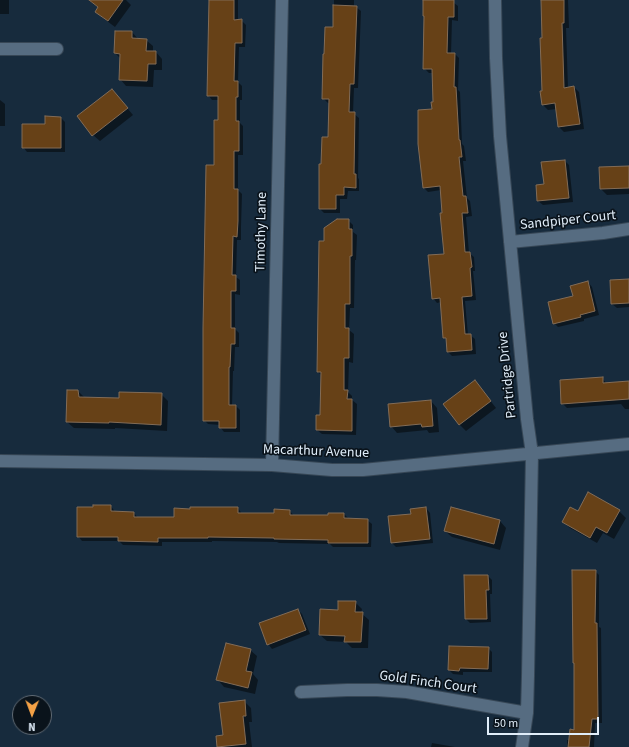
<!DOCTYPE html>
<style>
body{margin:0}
#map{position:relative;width:629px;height:747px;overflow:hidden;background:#172b3d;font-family:"Source Sans 3",sans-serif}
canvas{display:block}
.north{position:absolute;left:12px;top:695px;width:40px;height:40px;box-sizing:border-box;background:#0a131b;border:1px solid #606a74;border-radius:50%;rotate:181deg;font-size:11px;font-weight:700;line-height:16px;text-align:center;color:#e0edf9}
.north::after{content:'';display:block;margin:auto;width:14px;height:18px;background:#f5a246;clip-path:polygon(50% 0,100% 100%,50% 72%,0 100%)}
.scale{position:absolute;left:487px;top:717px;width:112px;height:18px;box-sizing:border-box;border:2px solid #e0edf9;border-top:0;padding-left:5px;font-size:12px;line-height:14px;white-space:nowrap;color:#e0edf9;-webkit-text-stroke:3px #0a131b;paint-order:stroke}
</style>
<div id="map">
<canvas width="629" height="747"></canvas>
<div class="north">N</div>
<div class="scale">50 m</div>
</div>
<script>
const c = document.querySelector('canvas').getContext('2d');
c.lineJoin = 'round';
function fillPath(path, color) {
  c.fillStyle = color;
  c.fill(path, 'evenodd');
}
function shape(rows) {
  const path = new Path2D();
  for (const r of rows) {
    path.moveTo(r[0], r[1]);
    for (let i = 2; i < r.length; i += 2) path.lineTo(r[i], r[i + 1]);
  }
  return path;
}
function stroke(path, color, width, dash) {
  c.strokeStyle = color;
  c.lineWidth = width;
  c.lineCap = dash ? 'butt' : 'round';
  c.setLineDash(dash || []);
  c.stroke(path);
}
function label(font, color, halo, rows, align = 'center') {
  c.font = font + ' "Source Sans 3",sans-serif';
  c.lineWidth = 3.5;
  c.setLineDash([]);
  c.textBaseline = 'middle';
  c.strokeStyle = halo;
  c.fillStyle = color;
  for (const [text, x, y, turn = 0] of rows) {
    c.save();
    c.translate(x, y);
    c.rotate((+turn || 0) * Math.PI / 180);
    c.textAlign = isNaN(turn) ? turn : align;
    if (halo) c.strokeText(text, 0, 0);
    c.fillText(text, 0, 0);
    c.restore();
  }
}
const shadow = shape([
 [0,0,9,0,9,14,0,14],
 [88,0,126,0,131,5,115,27,103,18,96,12,99,8],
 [210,0,238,0,238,21,241,20,246,25,245,47,239,47,238,82,242,86,242,100,240,100,240,123,243,126,243,155,238,155,238,190,242,194,241,226,241,240,237,240,236,277,240,280,240,295,235,294,235,329,239,333,239,347,235,347,234,371,233,371,232,406,236,406,240,410,240,432,224,432,220,427,220,425,208,424,204,420,215,166,219,121,219,100,212,100,208,95],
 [334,0,354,0,354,7,356,7,361,11,358,88,354,88,353,113,359,118,358,178,359,179,359,191,348,191,347,199,340,199,340,213,324,213,320,209,322,165,329,138,329,103,328,103,323,98,334,28],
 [424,0,450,0,458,6,458,21,452,20,451,54,455,54,459,58,458,90,460,92,462,144,464,146,466,161,463,161,467,198,470,201,472,216,466,217,469,253,474,257,475,271,473,271,476,300,465,301,468,335,470,335,475,339,476,354,452,356,448,352,447,340,444,338,441,302,437,303,433,298,445,255,441,190,428,192,424,188,434,103,433,73,429,73,424,68,425,18,424,16],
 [542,0,568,0,569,28,566,28,568,88,574,87,579,92,584,129,564,132,559,127,557,109,548,110,543,105],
 [132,32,138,39,146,40,153,46,153,52,156,52,162,59,162,70,154,70,153,87,126,86,120,79,120,58,115,53],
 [112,90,133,115,100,141,93,135],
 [0,100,5,104,5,126,0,126],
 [61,118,65,122,65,152,27,152,23,147,46,125],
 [565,161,569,165,573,202,543,205,538,201,545,185,542,163],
 [629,167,629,194,607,195,600,188],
 [348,220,353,225,353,232,357,235,356,260,355,260,354,308,350,308,349,330,354,334,353,363,349,362,348,392,352,396,352,400,357,404,356,435,322,434,317,430,321,416,322,376,318,372,325,242],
 [629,280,629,307,617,308,612,304],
 [588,282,592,287,599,315,584,319,584,321,558,327,554,323,574,297],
 [602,378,607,384,629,382,629,409,625,409,621,404,567,408,562,403],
 [475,381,496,408,466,431,459,424],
 [78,391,85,398,120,399,161,394,168,401,167,431,115,428,115,429,74,428,67,422],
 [431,401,437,408,439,432,429,433,427,430,397,433,391,426],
 [589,494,619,511,626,518,614,539,603,533,597,543,570,528,563,522,578,512],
 [111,506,115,512,134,513,138,518,175,519,238,508,242,514,275,514,290,511,294,516,329,516,344,514,348,518,367,520,372,524,371,547,333,547,330,544,279,543,277,542,212,541,212,542,162,542,162,546,123,545,119,541,82,541,78,536],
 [426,508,430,513,433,543,396,547,392,543,412,515],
 [451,508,500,521,506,528,500,550,452,537,445,531],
 [595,571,599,575,599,627,601,628,602,723,595,723,594,747,567,747,567,740,570,740,575,731],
 [488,576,492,580,492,594,490,594,491,622,470,623,466,619],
 [355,602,362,609,361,613,369,620,368,648,352,648,346,642,327,641,320,635,339,611],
 [298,610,302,614,310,634,272,649,268,644],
 [488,648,492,652,492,672,463,672,463,675,453,674,449,670],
 [250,650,257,656,253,674,258,680,255,694,224,687,218,680],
 [244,701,251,708,252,722,249,722,252,747,218,747,217,737,224,736],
 [432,743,455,747,431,747]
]);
const building = shape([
 [89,0,123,0,108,21,95,12,98,7,89,0],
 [209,0,234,0,234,20,242,19,242,43,235,43,234,81,238,81,238,97,236,97,236,121,239,121,239,151,234,151,234,189,238,189,238,221,237,237,233,236,232,275,236,275,236,291,231,291,231,328,235,328,235,344,231,344,230,367,229,367,229,405,236,405,236,428,219,428,219,421,203,421,203,328,206,165,214,165,214,120,218,120,218,96,207,96,209,0],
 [423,0,454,0,454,17,448,17,447,53,455,53,454,87,456,87,459,140,460,140,462,157,459,157,463,196,466,196,468,213,462,213,465,252,470,252,472,267,470,268,472,296,462,297,465,334,471,334,472,350,447,352,446,338,443,338,440,298,432,299,428,255,444,254,440,213,442,213,440,186,423,188,418,144,418,110,432,109,431,102,433,102,432,69,423,69,424,16,423,16,423,0],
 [541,0,564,0,564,23,562,23,564,88,574,86,580,124,558,127,555,103,542,105,540,91,542,91,540,38,542,38,541,0],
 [333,5,357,6,354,84,350,84,349,112,355,112,354,174,356,174,356,188,344,187,344,195,336,195,336,209,319,209,319,164,321,164,322,137,328,137,329,99,322,99,323,54,324,54,325,27,333,27,333,5],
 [115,31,132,31,132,38,147,39,146,51,156,51,156,64,148,64,147,81,119,80,120,54,114,53,115,31],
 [112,89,128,108,92,136,77,116,112,89],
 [45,116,61,117,61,148,22,148,22,124,45,124,45,116],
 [565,160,569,198,537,201,536,185,544,184,541,162,565,160],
 [629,166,629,188,600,189,599,167,629,166],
 [337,219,349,219,349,229,352,229,352,256,350,256,350,304,345,304,345,328,349,328,349,358,344,358,344,390,348,390,347,399,352,399,352,431,316,430,316,415,320,415,321,372,317,372,319,241,324,241,324,228,337,219],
 [629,279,629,303,611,304,610,280,629,279],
 [588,281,595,311,580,315,581,317,553,324,548,302,573,296,570,286,588,281],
 [603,377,603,383,629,381,629,399,561,404,560,380,603,377],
 [475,380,491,401,459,425,443,404,475,380],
 [67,390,78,390,79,397,119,398,119,392,162,393,161,425,109,422,109,423,66,422,67,390],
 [431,400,433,426,422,427,421,424,390,427,388,404,431,400],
 [588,492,620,510,607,533,596,527,590,538,562,522,570,507,578,511,588,492],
 [93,505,111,505,111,511,134,512,134,517,174,517,174,508,190,509,190,507,238,507,238,513,274,513,274,509,290,510,290,515,328,515,328,513,344,513,344,518,368,519,368,543,328,543,328,540,274,539,274,538,208,537,208,538,158,538,158,542,118,541,118,537,77,537,77,507,93,507,93,505],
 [426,507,430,539,391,543,388,516,411,514,410,509,426,507],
 [451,507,500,520,494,544,444,531,451,507],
 [572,570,596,570,595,623,597,623,598,719,592,719,589,747,568,747,570,729,574,730,574,663,573,663,572,570],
 [464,575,488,575,489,590,486,590,487,619,465,619,464,575],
 [338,601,356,601,355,612,363,612,361,642,344,642,345,636,319,635,320,609,338,610,338,601],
 [298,609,306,630,267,645,259,623,298,609],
 [226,643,251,649,246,671,252,672,248,688,216,680,226,643],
 [449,646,489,647,488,669,460,668,459,671,448,670,449,646],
 [245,700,246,716,243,716,246,744,217,747,216,736,223,735,219,703,245,700]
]);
const minor = shape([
 [495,0,496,58,500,136,527,419,532,454,528,676,527,713,522,747],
 [0,49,57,49],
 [510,242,603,233,629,229],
 [0,461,272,465,332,470,363,470,629,444],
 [272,465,282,0],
 [301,692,347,690,377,690,407,692,527,713]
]);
const streetNames = [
 ["Sandpiper Court",568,221,-6],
 ["Timothy Lane",262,232,-89],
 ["Partridge Drive",508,375,-96],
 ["Macarthur Avenue",316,452,2],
 ["Gold Finch Court",428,683,8]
];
fillPath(shadow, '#0007');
fillPath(building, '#674117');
stroke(building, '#826c57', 1);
stroke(minor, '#374756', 14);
stroke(minor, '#566c81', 12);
label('14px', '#e0edf9', '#0a131b', streetNames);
</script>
